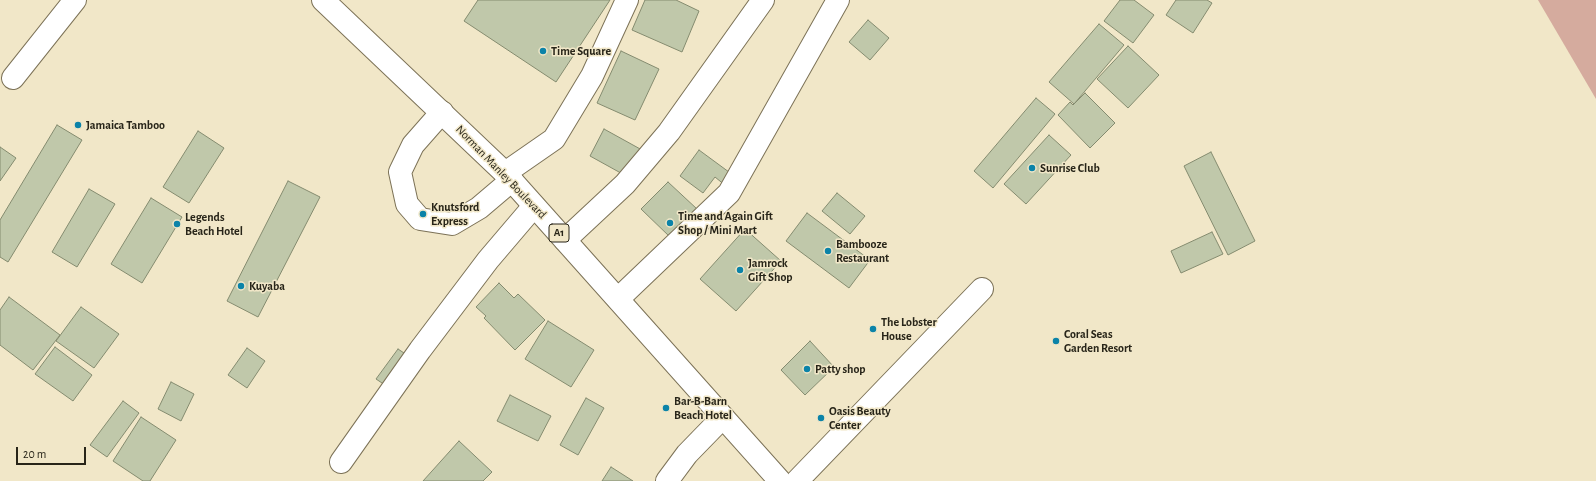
<!DOCTYPE html>
<style>
body{margin:0}
#map{position:relative;width:1596px;height:481px;overflow:hidden;background:#f1e7c8;font-family:"Alegreya Sans",sans-serif}
canvas{display:block}
.scale{position:absolute;left:16px;top:447px;width:70px;height:18px;box-sizing:border-box;border:2px solid #282519;border-top:0;padding-left:5px;font-size:12px;line-height:14px;white-space:nowrap;color:#282519;-webkit-text-stroke:3px #f1e7c8;paint-order:stroke}
</style>
<div id="map">
<canvas width="1596" height="481"></canvas>
<div class="scale">20 m</div>
</div>
<script>
const c = document.querySelector('canvas').getContext('2d');
c.lineJoin = 'round';
function fillPath(path, color) {
  c.fillStyle = color;
  c.fill(path, 'evenodd');
}
function shape(rows) {
  const path = new Path2D();
  for (const r of rows) {
    path.moveTo(r[0], r[1]);
    for (let i = 2; i < r.length; i += 2) path.lineTo(r[i], r[i + 1]);
  }
  return path;
}
function stroke(path, color, width, dash) {
  c.strokeStyle = color;
  c.lineWidth = width;
  c.lineCap = dash ? 'butt' : 'round';
  c.setLineDash(dash || []);
  c.stroke(path);
}
function label(font, color, halo, rows, align = 'center') {
  c.font = font + ' "Alegreya Sans",sans-serif';
  c.lineWidth = 3;
  c.setLineDash([]);
  c.textBaseline = 'middle';
  c.strokeStyle = halo;
  c.fillStyle = color;
  for (const [text, x, y, turn = 0] of rows) {
    c.save();
    c.translate(x, y);
    c.rotate((+turn || 0) * Math.PI / 180);
    c.textAlign = isNaN(turn) ? turn : align;
    if (halo) c.strokeText(text, 0, 0);
    c.fillText(text, 0, 0);
    c.restore();
  }
}
const green = shape([
 [1538,0,1596,0,1596,99]
]);
const building = shape([
 [478,0,610,0,556,82,464,21,478,0],
 [645,0,676,0,699,11,682,52,632,30,645,0],
 [1120,0,1134,0,1154,15,1133,43,1104,21,1120,0],
 [1176,0,1207,0,1212,3,1193,33,1166,15,1176,0],
 [868,20,889,38,870,60,849,42,868,20],
 [1099,24,1124,45,1074,104,1049,82,1099,24],
 [1128,46,1159,75,1128,108,1097,79,1128,46],
 [621,51,659,69,635,120,597,103,621,51],
 [1085,93,1115,123,1090,148,1058,115,1070,102,1073,105,1085,93],
 [1036,98,1055,114,993,188,974,171,1036,98],
 [57,125,82,140,8,262,0,257,0,220,57,125],
 [604,129,642,150,628,177,590,156,604,129],
 [198,131,224,148,189,203,163,187,198,131],
 [1049,135,1071,155,1026,204,1004,184,1049,135],
 [0,147,16,158,0,181,0,147],
 [699,150,733,175,726,186,715,177,703,193,680,176,699,150],
 [1211,152,1255,241,1228,255,1184,166,1211,152],
 [288,181,320,197,258,317,227,301,288,181],
 [668,182,697,209,670,237,641,209,668,182],
 [89,189,115,204,77,267,52,252,89,189],
 [837,193,865,216,850,234,822,211,837,193],
 [151,198,182,217,142,283,111,264,151,198],
 [807,213,870,260,849,288,786,241,807,213],
 [745,229,781,261,736,311,700,279,745,229],
 [1212,232,1223,254,1181,273,1171,251,1212,232],
 [499,283,514,298,518,294,545,320,515,350,484,318,486,316,476,307,499,283],
 [9,297,60,335,33,370,0,345,0,310,9,297],
 [81,307,119,334,94,368,56,341,81,307],
 [548,321,594,350,571,387,525,359,548,321],
 [810,341,834,367,805,395,781,370,810,341],
 [55,347,92,375,73,401,35,374,55,347],
 [247,348,265,361,247,388,228,375,247,348],
 [398,349,407,355,385,385,376,379,398,349],
 [171,382,194,394,181,421,158,409,171,382],
 [510,395,551,416,538,441,497,421,510,395],
 [586,398,604,408,578,455,560,445,586,398],
 [123,401,139,413,107,457,90,445,123,401],
 [141,417,176,440,150,481,143,481,113,461,141,417],
 [459,441,492,472,483,481,423,481,459,441],
 [611,467,633,481,602,481,611,467]
]);
const minor = shape([
 [13,78,75,0],
 [442,112,413,145,400,172,407,204,420,219,452,224,479,208,512,180],
 [505,173,554,139,592,76,627,0],
 [565,240,625,184,669,132,763,0],
 [618,299,729,193,838,0],
 [341,462,420,350,488,260,534,206],
 [667,481,687,454,723,417],
 [797,481,982,289]
]);
const major = shape([
 [323,0,505,173,780,481]
]);
const markers = [
 [543,51,4,"#0b83a8"],
 [78,125,4,"#0b83a8"],
 [1032,168,4,"#0b83a8"],
 [423,214,4,"#0b83a8"],
 [670,223,4,"#0b83a8"],
 [177,224,4,"#0b83a8"],
 [828,251,4,"#0b83a8"],
 [740,270,4,"#0b83a8"],
 [241,286,4,"#0b83a8"],
 [873,329,4,"#0b83a8"],
 [1056,341,4,"#0b83a8"],
 [807,369,4,"#0b83a8"],
 [666,408,4,"#0b83a8"],
 [821,418,4,"#0b83a8"]
];
const shields = [
 [559,233,20]
];
const shieldNames = [
 ["A1",559,233]
];
const poiNames = [
 ["Time Square",551,51],
 ["Jamaica Tamboo",86,125],
 ["Sunrise Club",1040,168],
 ["Knutsford",431,207],
 ["Express",431,221],
 ["Time and Again Gift",678,216],
 ["Shop / Mini Mart",678,230],
 ["Legends",185,217],
 ["Beach Hotel",185,231],
 ["Bambooze",836,244],
 ["Restaurant",836,258],
 ["Jamrock",748,263],
 ["Gift Shop",748,277],
 ["Kuyaba",249,286],
 ["The Lobster",881,322],
 ["House",881,336],
 ["Coral Seas",1064,334],
 ["Garden Resort",1064,348],
 ["Patty shop",815,369],
 ["Bar-B-Barn",674,401],
 ["Beach Hotel",674,415],
 ["Oasis Beauty",829,411],
 ["Center",829,425]
];
const streetNames = [
 ["Norman Manley Boulevard",501,172,46]
];
fillPath(green, '#d5ab9e');
fillPath(building, '#c0c8aa');
stroke(building, '#848b6f', 1);
stroke(minor, '#7c7257', 24);
stroke(major, '#7c7257', 24);
stroke(minor, '#fff', 22);
stroke(major, '#fff', 22);
for (const [x, y, r, color] of markers) {
  const dot = new Path2D();
  dot.arc(x, y, r, 0, 2 * Math.PI);
  c.fillStyle = color;
  c.fill(dot);
  stroke(dot, '#f1e7c8', 1.5);
}
for (const [x, y, w] of shields) {
  const box = new Path2D();
  box.roundRect(x - w / 2, y - 9, w, 18, 3);
  c.fillStyle = '#f1e7c8';
  c.fill(box);
  stroke(box, '#282519', 1);
}
label('bold 11px', '#282519', null, shieldNames);
label('bold 12px', '#282519', '#f1e7c8', poiNames, 'left');
label('12px', '#282519', '#f1e7c8', streetNames);
</script>
